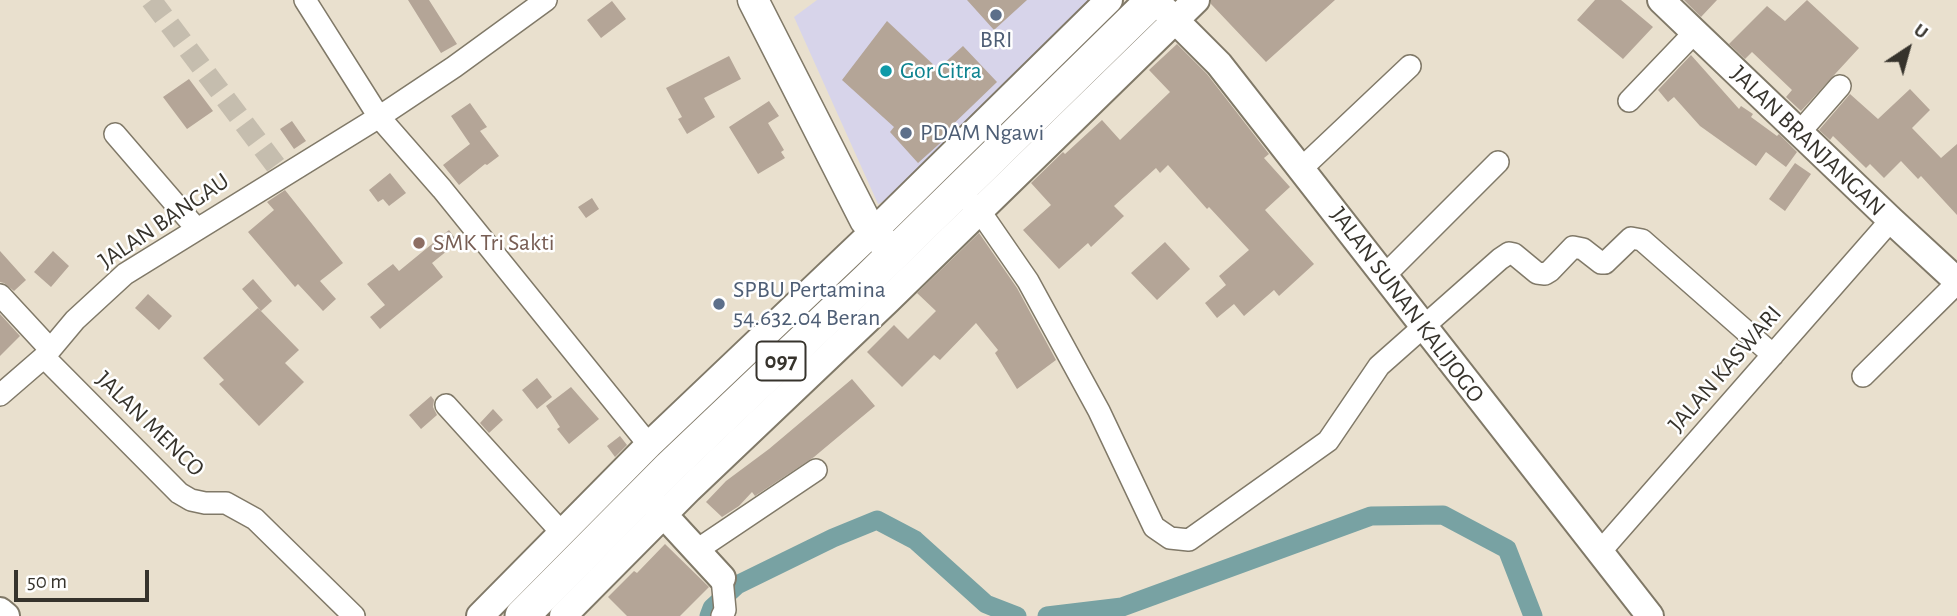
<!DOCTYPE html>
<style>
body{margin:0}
#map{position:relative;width:1957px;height:616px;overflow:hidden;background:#e9e0ce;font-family:"Alegreya Sans",sans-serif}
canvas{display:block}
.north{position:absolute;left:1873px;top:14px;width:70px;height:70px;-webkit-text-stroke:5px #fff;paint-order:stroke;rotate:36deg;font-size:19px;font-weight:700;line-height:28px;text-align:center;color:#36332c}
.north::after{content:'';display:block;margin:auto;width:24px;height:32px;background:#36332c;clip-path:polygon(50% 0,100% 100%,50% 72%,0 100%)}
.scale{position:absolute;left:14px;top:570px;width:135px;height:32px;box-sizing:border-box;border:4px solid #36332c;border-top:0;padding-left:9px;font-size:21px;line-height:24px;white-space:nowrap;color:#36332c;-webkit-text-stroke:5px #fff;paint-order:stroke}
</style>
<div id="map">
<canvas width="1957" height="616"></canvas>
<div class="north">U</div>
<div class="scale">50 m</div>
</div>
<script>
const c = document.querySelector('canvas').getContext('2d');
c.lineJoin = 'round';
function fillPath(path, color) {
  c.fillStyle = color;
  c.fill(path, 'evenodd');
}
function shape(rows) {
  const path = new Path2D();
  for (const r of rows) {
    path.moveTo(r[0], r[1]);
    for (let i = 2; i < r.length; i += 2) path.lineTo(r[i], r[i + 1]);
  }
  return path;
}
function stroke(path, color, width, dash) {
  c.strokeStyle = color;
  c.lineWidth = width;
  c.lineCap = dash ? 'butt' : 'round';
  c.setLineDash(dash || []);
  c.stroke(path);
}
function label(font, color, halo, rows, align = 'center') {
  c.font = font + ' "Alegreya Sans",sans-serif';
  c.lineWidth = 5;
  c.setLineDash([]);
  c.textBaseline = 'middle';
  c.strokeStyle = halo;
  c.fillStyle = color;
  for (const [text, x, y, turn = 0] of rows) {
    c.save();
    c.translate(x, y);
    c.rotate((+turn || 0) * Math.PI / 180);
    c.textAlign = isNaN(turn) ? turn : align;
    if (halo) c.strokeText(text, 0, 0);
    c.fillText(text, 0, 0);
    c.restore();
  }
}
const commercial = shape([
 [817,0,1096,0,895,197,878,204,794,17]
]);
const canal = shape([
 [709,616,712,608,737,585,833,538,877,520,915,540,986,604,1017,616],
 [1047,616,1122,607,1371,516,1443,515,1507,549,1533,616]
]);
const building = shape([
 [408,0,429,0,457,44,441,53],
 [967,0,1027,0,994,30],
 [1211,0,1335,0,1266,62,1211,4],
 [1595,0,1621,0,1653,27,1623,59,1577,20],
 [1684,0,1717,0,1701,17],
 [1807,0,1859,48,1801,111,1786,97,1792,90,1752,52,1745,59,1729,44,1767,6,1785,21],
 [612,1,626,19,601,38,587,20],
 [887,21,938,69,963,46,997,82,944,133,947,137,918,163,890,132,894,127,842,80],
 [1177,44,1207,74,1269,154,1264,158,1290,187,1265,210,1314,264,1279,296,1274,290,1244,316,1234,304,1217,318,1205,303,1226,285,1219,276,1249,250,1209,207,1207,209,1168,165,1160,173,1156,168,1114,206,1124,216,1091,247,1088,243,1059,269,1023,230,1051,205,1031,183,1063,152,1065,154,1102,120,1120,140,1170,92,1149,70],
 [1691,55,1739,109,1741,106,1753,114,1751,117,1777,136,1779,134,1797,152,1786,167,1766,152,1756,166,1700,126,1674,97,1668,102,1658,90],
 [729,56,741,79,704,98,715,117,687,134,678,119,682,117,666,88],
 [189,79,213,111,187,129,163,97],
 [1910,89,1930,110,1912,128,1941,158,1957,144,1957,215,1921,176,1918,179,1901,161,1884,178,1870,164,1866,168,1833,136,1830,140,1819,130,1850,94,1878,119],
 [769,101,779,116,768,123,784,150,781,152,785,158,758,174,729,127],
 [470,103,487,127,480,131,499,156,487,165,485,164,459,185,443,165,470,144,451,116],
 [292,121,306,141,294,149,280,129],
 [1795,163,1811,174,1785,211,1769,199],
 [390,173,406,193,389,206,383,199,378,202,369,190],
 [285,190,343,263,320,281,336,299,323,311,298,284,295,287,248,232,274,210,267,202],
 [592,198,599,209,586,218,578,207],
 [449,230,458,242,432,263,443,277,380,329,370,317,385,305,367,284,393,264,399,271],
 [979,233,1017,288,1056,360,1017,389,995,353,998,350,976,323,940,360,934,355,902,387,867,352,894,325,908,339,936,311,917,293],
 [1165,242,1190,269,1157,300,1131,273],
 [0,251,26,280,14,291,4,283,0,282],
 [53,251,69,266,51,287,34,272],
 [253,279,272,301,261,311,242,289],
 [148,294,172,316,159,330,135,308],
 [258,308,299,350,285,363,304,382,259,426,219,384,224,380,203,358],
 [0,314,20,336,0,356],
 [537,378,552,397,537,409,522,390],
 [852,379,875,406,814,457,755,496,752,492,739,506,722,517,706,502,726,481,769,449],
 [571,387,599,419,569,444,557,429,560,427,546,406],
 [431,396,434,400,433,407,437,415,421,429,409,415],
 [493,409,503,420,489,433,480,423],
 [620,436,627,445,615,457,607,446],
 [665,544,709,587,680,616,627,616,608,597,634,571,637,573]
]);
const minorTunnel = shape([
 [151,0,283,175]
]);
const minor = shape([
 [305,0,379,117,442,189,649,445],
 [1629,101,1695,32],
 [1799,133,1840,86],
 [115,134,196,228],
 [1302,168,1410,66],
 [970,202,979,210,1028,281,1099,411,1154,527,1170,538,1189,540,1328,441,1379,366,1500,259,1509,253,1514,254,1537,273,1545,274,1550,271,1573,247,1583,249,1601,263,1605,263,1631,238,1642,240,1773,355],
 [1384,276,1498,162],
 [0,295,50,349],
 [44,357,179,493,191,500,205,503,226,503,255,519,354,616],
 [1863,376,1957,283],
 [0,395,44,357,75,320,125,274,379,117,454,67,546,0],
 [446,405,562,533],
 [697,550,816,470],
 [1599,553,1891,220],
 [722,578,725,610,722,616]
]);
const tertiary = shape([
 [1661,0,1891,220,1957,281],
 [1164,9,1219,64,1650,616],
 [652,502,722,578],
 [0,611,6,616],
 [480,616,649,445,873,232,1109,0],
 [563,616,689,489,887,301,1196,0]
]);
const secondary = shape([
 [753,0,865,220,893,254]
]);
const primary = shape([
 [522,616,670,467,867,280,1153,0]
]);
const markers = [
 [996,15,7,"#5c6f8a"],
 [886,71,7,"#0f9aa8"],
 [906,133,7,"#5c6f8a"],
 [419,243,7,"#8d6e63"],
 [719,304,7,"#5c6f8a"]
];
const shields = [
 [781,361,49]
];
const shieldNames = [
 ["097",781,361]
];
const serviceNames = [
 ["BRI",996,40,"center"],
 ["PDAM Ngawi",920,133],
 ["SPBU Pertamina",733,290],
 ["54.632.04 Beran",733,318]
];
const cultureNames = [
 ["Gor Citra",900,71]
];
const streetNames = [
 ["JALAN BRANJANGAN",1808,141,44],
 ["JALAN BANGAU",164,221,-34],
 ["JALAN SUNAN KALIJOGO",1407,305,53],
 ["JALAN KASWARI",1725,369,-49],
 ["JALAN MENCO",150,424,44]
];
const educationNames = [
 ["SMK Tri Sakti",433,243]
];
fillPath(commercial, '#d7d4ea');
stroke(canal, '#78a2a3', 19);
fillPath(building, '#b4a597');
stroke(minorTunnel, '#c5bdae', 21, [21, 10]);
stroke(minor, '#807968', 24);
stroke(tertiary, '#807968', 30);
stroke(secondary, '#807968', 33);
stroke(primary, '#807968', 37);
stroke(minor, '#fff', 21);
stroke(tertiary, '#fff', 26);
stroke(secondary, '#fff', 30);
stroke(primary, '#fff', 33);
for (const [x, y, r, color] of markers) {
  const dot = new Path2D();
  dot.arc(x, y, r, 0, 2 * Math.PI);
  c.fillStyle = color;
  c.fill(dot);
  stroke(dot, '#fff', 2.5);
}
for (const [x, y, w] of shields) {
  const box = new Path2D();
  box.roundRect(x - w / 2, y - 19.5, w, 39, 5);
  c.fillStyle = '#fff';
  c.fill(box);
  stroke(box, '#36332c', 2);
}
label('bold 23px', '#36332c', null, shieldNames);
label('24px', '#4e5e75', '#fff', serviceNames, 'left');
label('24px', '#0d838f', '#fff', cultureNames, 'left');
label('24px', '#36332c', '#fff', streetNames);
label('24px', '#785e54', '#fff', educationNames, 'left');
</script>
